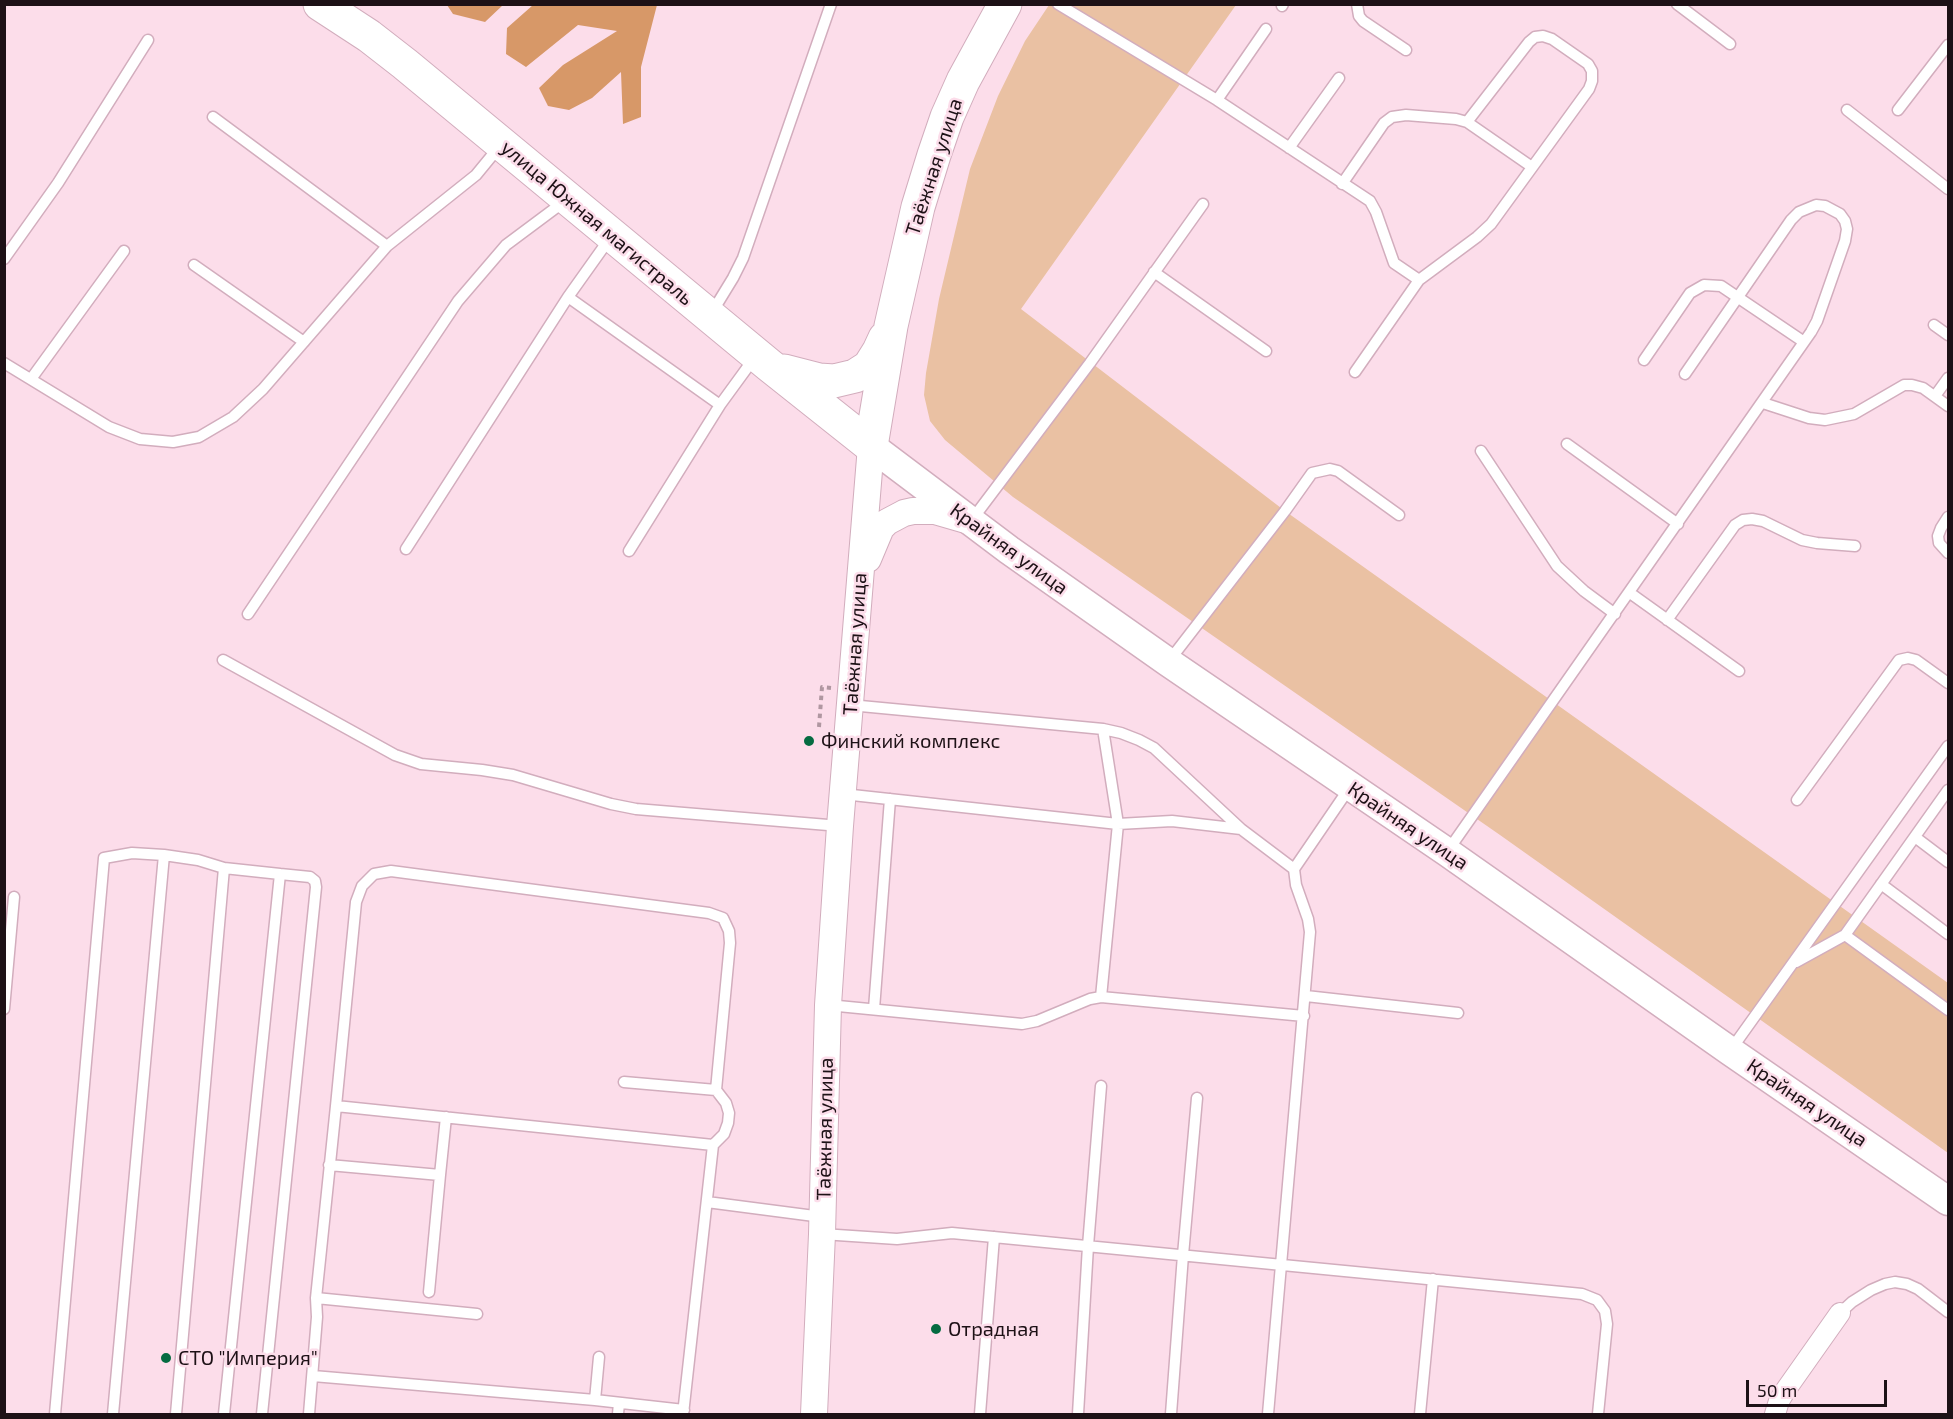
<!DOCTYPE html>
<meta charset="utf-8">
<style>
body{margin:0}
#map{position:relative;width:1953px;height:1419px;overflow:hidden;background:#fcddea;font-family:"Exo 2",sans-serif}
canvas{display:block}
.frame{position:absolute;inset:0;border:6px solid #1d1116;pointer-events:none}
.scale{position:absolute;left:1746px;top:1380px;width:141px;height:27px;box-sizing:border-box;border:3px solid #1d1116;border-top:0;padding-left:8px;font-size:18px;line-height:21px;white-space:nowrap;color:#1d1116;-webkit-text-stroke:4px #fcddea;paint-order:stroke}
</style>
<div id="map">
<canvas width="1953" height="1419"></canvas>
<div class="frame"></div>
<div class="scale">50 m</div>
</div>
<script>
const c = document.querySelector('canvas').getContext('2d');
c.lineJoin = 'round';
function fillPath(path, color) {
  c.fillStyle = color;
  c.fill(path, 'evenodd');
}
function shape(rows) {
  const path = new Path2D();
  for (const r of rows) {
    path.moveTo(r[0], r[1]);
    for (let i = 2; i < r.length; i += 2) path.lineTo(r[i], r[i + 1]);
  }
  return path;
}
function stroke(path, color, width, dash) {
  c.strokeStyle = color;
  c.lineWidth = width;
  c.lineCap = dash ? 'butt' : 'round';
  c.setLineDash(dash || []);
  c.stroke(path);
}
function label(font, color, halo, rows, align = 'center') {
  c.font = font + ' "Exo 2",sans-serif';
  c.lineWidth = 5;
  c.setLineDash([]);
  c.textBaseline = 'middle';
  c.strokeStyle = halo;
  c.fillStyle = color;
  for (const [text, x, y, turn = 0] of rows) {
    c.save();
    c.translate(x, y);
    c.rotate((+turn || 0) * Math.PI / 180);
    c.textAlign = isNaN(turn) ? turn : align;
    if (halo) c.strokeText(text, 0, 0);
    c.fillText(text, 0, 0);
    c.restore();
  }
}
const green = shape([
 [1049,5,1236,5,1021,309,1285,511,1948,983,1948,1153,1500,835,1013,497,945,440,930,421,924,395,926,373,939,299,970,169,998,96,1025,41]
]);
const forest = shape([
 [447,5,503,5,485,22,453,14],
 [533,5,657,5,641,67,641,117,623,124,621,72,592,98,569,110,548,106,539,88,563,65,617,31,578,25,526,67,506,54,507,28]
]);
const path = shape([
 [819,727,822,687,831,688]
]);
const service = shape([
 [1058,4,1217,100,1370,201,1376,212,1394,263,1419,280],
 [1357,4,1359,16,1363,21,1406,50],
 [1677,4,1730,44],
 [1282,6,1283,4],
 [1217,100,1266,29],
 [1847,110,1948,189],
 [1898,110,1948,45],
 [213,117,387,246],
 [1289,148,1339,78],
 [1342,184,1384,123,1392,117,1406,115,1456,119,1467,122,1532,167],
 [4,259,58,183,148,40],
 [194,265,304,342],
 [1154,272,1266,351],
 [568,297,720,405],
 [711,314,733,278,743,258,831,4],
 [1934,325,1948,335],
 [1644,360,1690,293,1704,285,1721,286,1804,342],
 [4,363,109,427,140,439,173,442,199,437,233,417,263,389,387,246,476,175,499,147],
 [1355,372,1419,280,1477,237,1491,224,1589,89,1592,81,1592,71,1588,64,1552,39,1543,36,1535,37,1529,42,1467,122],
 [31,379,124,251],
 [1935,396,1948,378],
 [1763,403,1809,418,1825,420,1854,414,1904,385,1912,385,1923,388,1948,406],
 [1567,444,1678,524],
 [1481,451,1557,566,1584,591,1615,614],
 [1948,517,1941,528,1938,536,1939,543,1948,553],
 [971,521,1090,363,1203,204],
 [406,549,568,297,610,238],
 [629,551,720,405,755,357],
 [1630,593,1739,671],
 [248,614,458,301,506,245,565,201],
 [1667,620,1735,525,1743,520,1752,519,1763,521,1802,540,1817,543,1855,546],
 [223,660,395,755,421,764,482,770,513,775,611,804,636,809,840,826],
 [1169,661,1285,511,1312,473,1330,469,1338,471,1399,515],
 [850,705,1103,729,1118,824,1101,997],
 [1103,729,1121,733,1139,740,1154,748,1241,829],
 [843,794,1118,824,1172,821,1241,829,1294,869],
 [1797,800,1899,660,1908,658,1916,660,1948,683],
 [1915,837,1948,862],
 [1447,852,1811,332,1817,321,1845,241,1847,229,1845,221,1840,214,1825,206,1816,205,1799,212,1791,220,1685,374],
 [1881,884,1948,934],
 [1845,935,1948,1010],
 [1796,962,1845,935,1948,790],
 [1306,996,1458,1013],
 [828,1005,1022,1024,1037,1021,1090,999,1101,997,1304,1016],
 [4,1009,14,897],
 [874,1009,890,799],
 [1730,1051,1948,746],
 [624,1082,716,1090],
 [336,1106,356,902,362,886,374,874,391,871,709,913,723,918,729,931,730,943,716,1090,726,1103,729,1113,728,1123,724,1134,713,1145],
 [329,1165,440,1175,429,1292],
 [440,1175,446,1117],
 [707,1202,822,1217],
 [822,1234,897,1239,952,1233,1582,1294,1597,1300,1605,1311,1607,1324,1598,1414],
 [316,1298,477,1314],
 [1840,1313,1852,1302,1871,1290,1885,1284,1895,1282,1907,1284,1918,1289,1948,1312],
 [313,1376,595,1400,684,1410],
 [595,1400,599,1357],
 [55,1414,104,858,132,853,164,855,198,860,224,868,280,874],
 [113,1414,164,855],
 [176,1414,224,868],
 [224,1414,280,874,310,877,315,881,316,887,262,1414],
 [309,1414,317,1317,316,1298,336,1106,713,1145,683,1414],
 [618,1414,619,1403],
 [980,1414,994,1237],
 [1078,1414,1088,1246,1101,1086],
 [1171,1414,1183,1255,1197,1098],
 [1268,1414,1310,932,1308,919,1296,885,1294,869,1350,787],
 [1420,1414,1433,1279]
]);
const minor = shape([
 [1775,1414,1779,1401,1785,1391,1840,1313]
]);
const tertiary = shape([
 [868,559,881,528,887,522,904,513,913,511,935,511,966,520],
 [814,1414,822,1234,828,1005,840,826,871,446]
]);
const secondary = shape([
 [871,446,1009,550,1168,662,1447,852,1730,1051,1948,1201]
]);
const trunk = shape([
 [320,4,369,36,405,64,769,365,871,446],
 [784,371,819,380,834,381,855,376,869,367,879,351,885,338],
 [871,446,891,326,918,207,934,155,947,117,963,81,1005,4]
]);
const markers = [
 [809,741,6,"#056b41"],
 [936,1329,6,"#056b41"],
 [166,1358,6,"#056b41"]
];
const streetNames = [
 ["Таёжная улица",934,167,-72],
 ["улица Южная магистраль",597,223,40],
 ["Крайняя улица",1009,549,36],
 ["Таёжная улица",855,644,-86],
 ["Крайняя улица",1408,826,34],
 ["Крайняя улица",1807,1103,34],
 ["Таёжная улица",825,1129,-89]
];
const poiNames = [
 ["Финский комплекс",821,741],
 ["Отрадная",948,1329],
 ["СТО \"Империя\"",178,1358]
];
fillPath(green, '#eac1a3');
fillPath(forest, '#d79868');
stroke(service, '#d2adbd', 13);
stroke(minor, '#d2adbd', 22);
stroke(tertiary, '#d2adbd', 28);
stroke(secondary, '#d2adbd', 31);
stroke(trunk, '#d2adbd', 35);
stroke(path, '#b097a1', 4, [4.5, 4.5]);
stroke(service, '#fff', 10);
stroke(minor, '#fff', 20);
stroke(tertiary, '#fff', 26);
stroke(secondary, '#fff', 28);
stroke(trunk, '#fff', 33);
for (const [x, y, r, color] of markers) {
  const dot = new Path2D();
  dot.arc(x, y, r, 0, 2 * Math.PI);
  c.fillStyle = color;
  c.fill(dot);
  stroke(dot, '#fcddea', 2);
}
label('20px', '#1d1116', '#fcddea', streetNames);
label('20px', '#1d1116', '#fcddea', poiNames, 'left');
</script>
